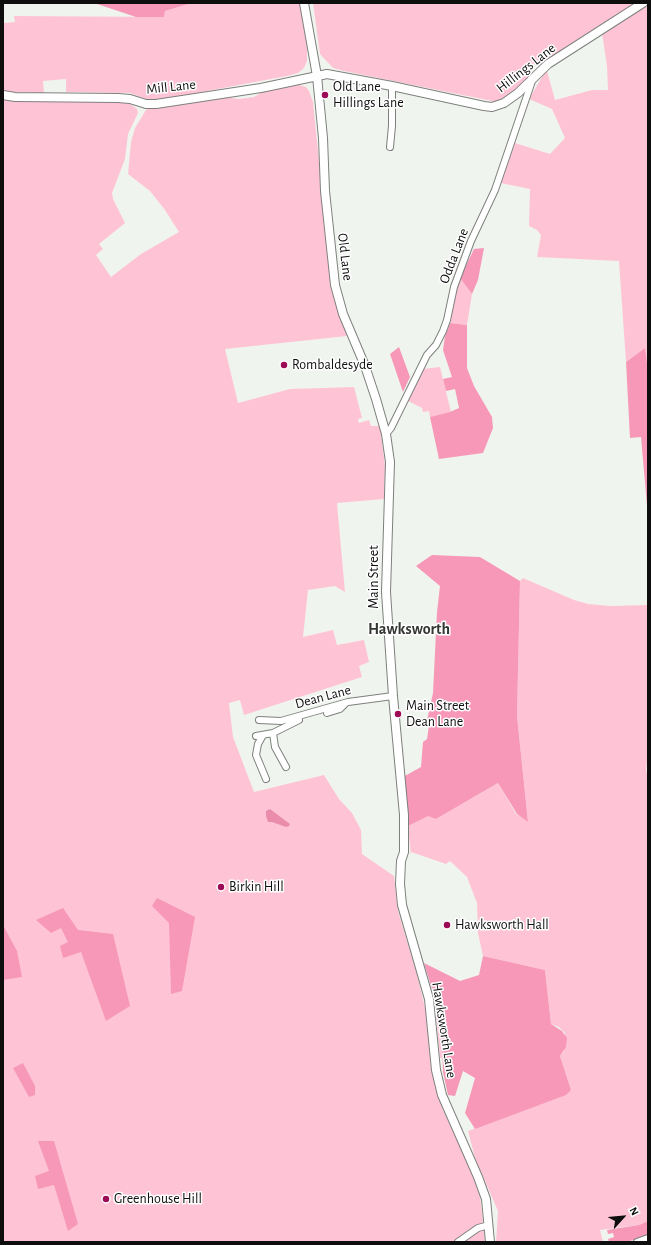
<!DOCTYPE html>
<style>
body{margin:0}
#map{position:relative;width:651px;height:1245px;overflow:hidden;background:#f0f4ee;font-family:"Alegreya Sans",sans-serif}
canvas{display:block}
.frame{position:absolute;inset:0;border:4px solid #0d0e0d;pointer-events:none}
.north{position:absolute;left:603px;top:1197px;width:40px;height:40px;-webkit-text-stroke:3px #fff;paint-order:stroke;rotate:63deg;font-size:11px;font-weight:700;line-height:16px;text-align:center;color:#0d0e0d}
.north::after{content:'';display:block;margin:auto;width:14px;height:18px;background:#0d0e0d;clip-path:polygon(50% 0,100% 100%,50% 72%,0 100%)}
</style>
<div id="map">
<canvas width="651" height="1245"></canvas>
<div class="frame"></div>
<div class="north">N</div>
</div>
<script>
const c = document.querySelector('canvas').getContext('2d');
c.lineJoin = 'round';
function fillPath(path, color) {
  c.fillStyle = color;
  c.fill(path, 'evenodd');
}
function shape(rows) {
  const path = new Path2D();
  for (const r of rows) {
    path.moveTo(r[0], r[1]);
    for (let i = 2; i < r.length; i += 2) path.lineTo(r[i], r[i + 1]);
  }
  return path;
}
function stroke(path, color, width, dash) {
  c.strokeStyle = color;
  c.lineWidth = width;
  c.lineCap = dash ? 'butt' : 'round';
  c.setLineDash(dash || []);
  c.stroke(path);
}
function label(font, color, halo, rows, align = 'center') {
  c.font = font + ' "Alegreya Sans",sans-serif';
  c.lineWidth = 3;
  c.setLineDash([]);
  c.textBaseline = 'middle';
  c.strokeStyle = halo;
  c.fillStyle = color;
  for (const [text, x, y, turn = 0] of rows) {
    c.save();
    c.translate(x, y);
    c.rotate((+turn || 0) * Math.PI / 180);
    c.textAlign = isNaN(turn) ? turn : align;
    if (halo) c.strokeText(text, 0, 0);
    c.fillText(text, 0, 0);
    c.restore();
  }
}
const green = shape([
 [192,3,301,3,307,47,307,61,304,68,298,73,287,76,159,100,149,100,130,93,66,92,66,79,43,81,44,93,3,92,3,22,5,23,15,22,14,16,164,17,165,11],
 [313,3,635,3,542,64,536,60,529,78,519,87,497,102,344,71,333,68,320,54],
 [648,4,648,370,645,348,626,362,619,261,537,257,541,235,537,230,529,226,530,189,501,183,515,143,550,154,565,138,552,109,529,99,542,77,547,71,555,100,592,90,608,90,607,66,602,33],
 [292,85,299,85,306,87,309,91,313,102,331,279,338,309,347,336,225,349,238,403,290,389,354,387,362,418,358,419,359,423,369,420,371,426,380,426,385,466,384,499,337,503,345,592,335,586,308,590,303,637,333,630,337,645,364,640,369,662,359,666,362,677,244,715,240,700,229,703,233,737,254,792,324,775,339,799,352,813,361,830,362,854,394,876,398,911,417,975,427,1016,431,1070,442,1108,475,1177,480,1196,485,1242,3,1242,3,99,127,102,137,109,138,113,128,134,125,159,112,193,113,199,125,223,99,244,103,249,96,255,111,277,141,254,179,232,165,210,150,191,128,174,131,142,135,128,146,110,149,108,225,97,239,99,254,97,266,90],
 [460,278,472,294,467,325,450,323,453,299],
 [440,367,451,412,430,417,429,411,423,412,422,408,406,400,423,369],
 [523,578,574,600,588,604,610,606,648,605,648,751,646,771,648,772,648,1221,639,1225,600,1230,603,1242,496,1242,498,1211,475,1158,468,1131,565,1095,571,1090,560,1056,564,1051,565,1033,559,1027,551,1024,545,970,483,956,478,933,477,903,467,877,450,861,446,864,411,852,411,856,408,826,428,815,436,819,498,783,516,814,528,821,517,716,520,581],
 [436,1003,441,1018,442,1058,440,1058,435,1004]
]);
const forest = shape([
 [94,3,192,3,165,11,164,17,136,17],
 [484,248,478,280,472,294,460,278,474,249],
 [450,323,467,325,467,368,474,386,492,417,493,428,483,453,439,459,430,417,450,412,459,408,455,389,446,391,443,379,452,377,443,350,445,336],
 [399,347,410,377,403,392,390,354],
 [645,348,648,370,648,517,641,437,630,438,626,362],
 [432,555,480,557,520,581,517,716,528,822,517,814,498,783,436,819,428,816,408,826,403,777,421,767,423,742,427,739,429,726,426,725,433,693,437,612,440,586,416,566],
 [157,898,195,917,182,991,171,994,169,923,152,906],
 [63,908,78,930,113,934,130,1006,106,1021,81,952,63,958,60,946,68,942,61,928,51,933,36,920],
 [3,925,17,951,22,977,3,980],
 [483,956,545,970,551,1024,562,1031,567,1038,566,1047,560,1056,571,1090,566,1095,475,1129,465,1113,475,1078,463,1071,455,1096,448,1095,443,1072,441,1018,424,963,460,981,479,975],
 [23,1063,35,1086,35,1095,29,1097,13,1068],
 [38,1141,54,1141,78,1224,68,1231,54,1185,38,1189,35,1176,49,1171],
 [648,1221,648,1236,630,1241,609,1242,608,1239,614,1237,613,1233,608,1234,607,1230,639,1225]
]);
const water = shape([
 [270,809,290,824,289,826,286,827,272,822,268,822,266,816,266,811]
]);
const minor = shape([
 [390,147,392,126,392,86],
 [386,434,391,428,427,355,436,345,443,331,447,320,454,287,471,241,495,190,532,81],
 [327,713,340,709,345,704],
 [259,720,281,721,348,702,393,696],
 [273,733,275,747,286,767],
 [263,735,258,744,256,755,266,779],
 [256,736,273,733,299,720],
 [458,1242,478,1228,489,1225],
 [637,1242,648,1238]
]);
const tertiary = shape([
 [304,3,317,76,323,138,325,191,335,285,343,314,365,366,376,399,386,434,390,462,386,592,393,696,404,815,404,852,401,861,400,884,402,905,429,999,436,1070,442,1095,478,1177,486,1199,490,1242],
 [3,95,15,97,118,98,130,99,146,104,156,104,261,88,327,74,392,86,484,106,492,107,504,103,518,93,548,64,643,3]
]);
const markers = [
 [325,95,4,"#9d0b56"],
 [284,365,4,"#9d0b56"],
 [398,714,4,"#9d0b56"],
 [221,887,4,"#9d0b56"],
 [447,925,4,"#9d0b56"],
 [106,1199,4,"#9d0b56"]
];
const streetNames = [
 ["Hillings Lane",526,68,-38],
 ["Mill Lane",171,87,-6],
 ["Odda Lane",454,256,-69],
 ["Old Lane",345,257,83],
 ["Main Street",374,577,-90],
 ["Dean Lane",323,697,-15],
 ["Hawksworth Lane",444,1030,81]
];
const poiNames = [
 ["Old Lane",333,87],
 ["Hillings Lane",333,103],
 ["Rombaldesyde",292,365],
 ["Main Street",406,706],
 ["Dean Lane",406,722],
 ["Birkin Hill",229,887],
 ["Hawksworth Hall",455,925],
 ["Greenhouse Hill",114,1199]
];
const quarterNames = [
 ["Hawksworth",409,629]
];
fillPath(green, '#fec4d6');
fillPath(forest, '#f798b8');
fillPath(water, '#ea8dad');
stroke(minor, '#7d807c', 8);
stroke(tertiary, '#7d807c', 10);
stroke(minor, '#fff', 6);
stroke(tertiary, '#fff', 8);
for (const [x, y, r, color] of markers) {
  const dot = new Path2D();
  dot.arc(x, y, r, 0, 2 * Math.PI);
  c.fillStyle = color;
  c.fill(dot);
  stroke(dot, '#fff', 1.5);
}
label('14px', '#0d0e0d', '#fff', streetNames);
label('14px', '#0d0e0d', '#fff', poiNames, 'left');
label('bold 16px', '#333632', '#fff', quarterNames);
</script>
